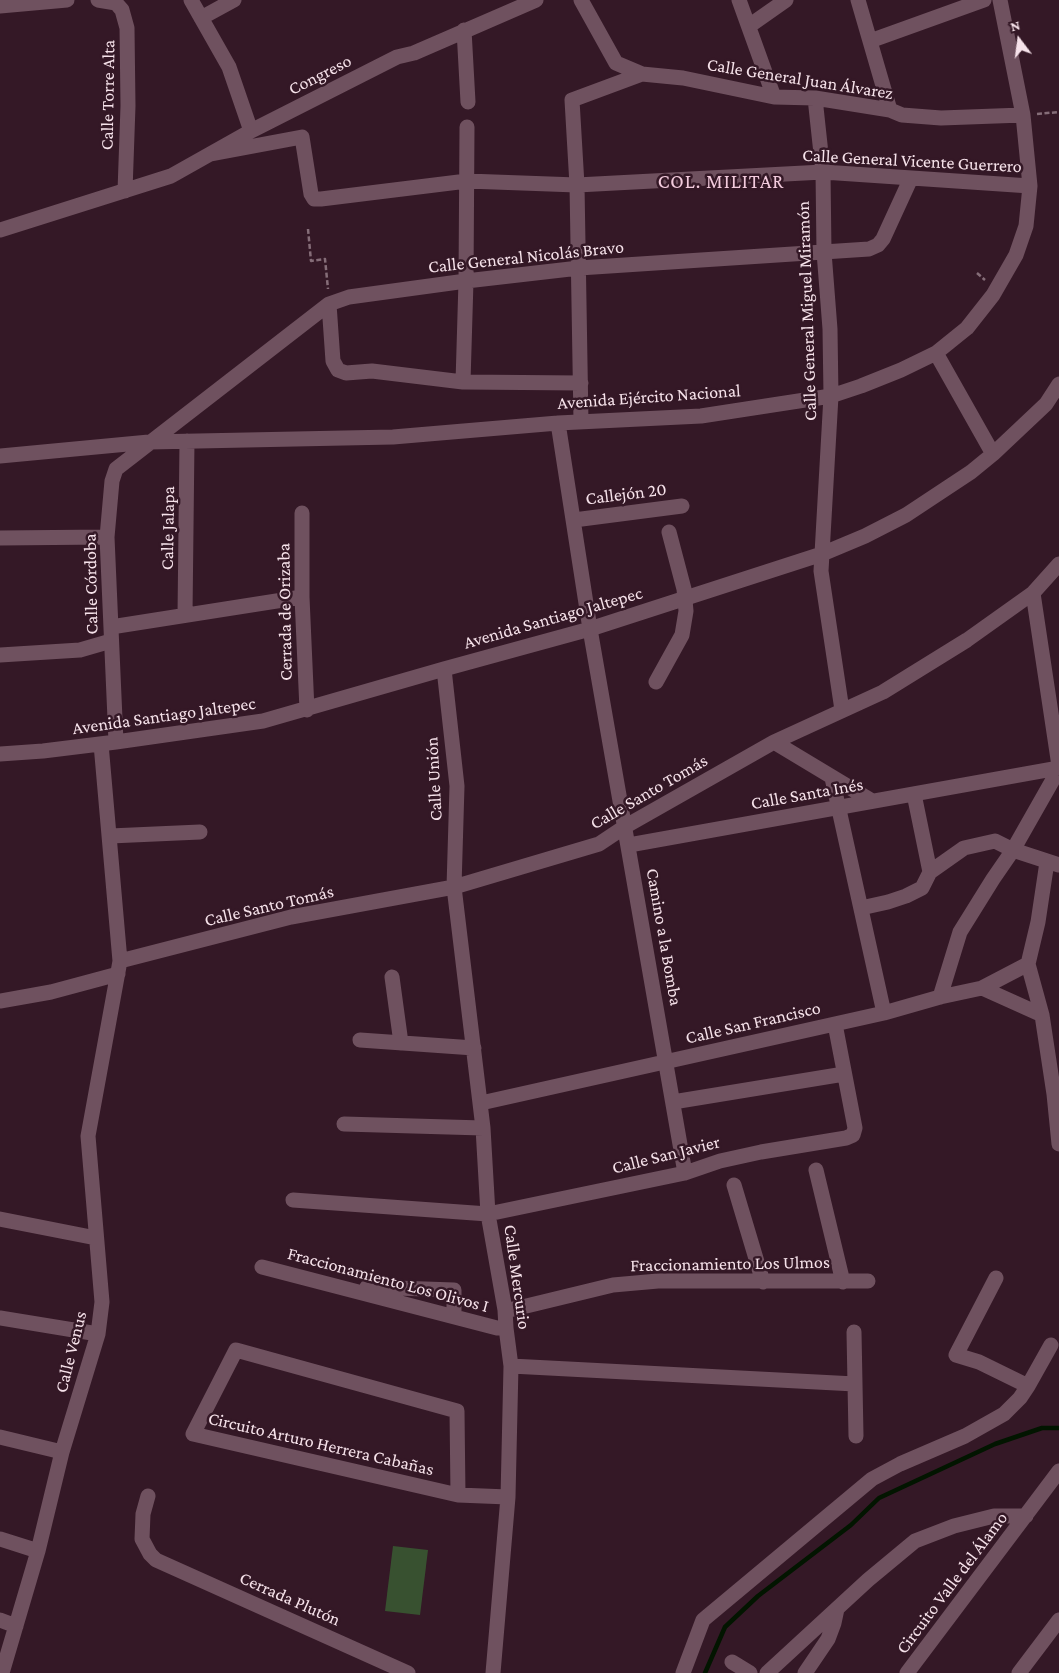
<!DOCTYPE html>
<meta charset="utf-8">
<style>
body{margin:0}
#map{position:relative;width:1059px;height:1673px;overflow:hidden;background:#341826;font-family:"Crimson Pro",serif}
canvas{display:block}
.north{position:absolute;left:994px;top:15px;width:50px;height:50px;-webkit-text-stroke:4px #341826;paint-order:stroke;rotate:345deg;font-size:14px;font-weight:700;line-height:20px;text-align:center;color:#f6e2ea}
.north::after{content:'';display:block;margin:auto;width:18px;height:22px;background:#f6e2ea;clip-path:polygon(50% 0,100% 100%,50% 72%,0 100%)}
</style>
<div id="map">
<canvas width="1059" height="1673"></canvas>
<div class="north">N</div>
</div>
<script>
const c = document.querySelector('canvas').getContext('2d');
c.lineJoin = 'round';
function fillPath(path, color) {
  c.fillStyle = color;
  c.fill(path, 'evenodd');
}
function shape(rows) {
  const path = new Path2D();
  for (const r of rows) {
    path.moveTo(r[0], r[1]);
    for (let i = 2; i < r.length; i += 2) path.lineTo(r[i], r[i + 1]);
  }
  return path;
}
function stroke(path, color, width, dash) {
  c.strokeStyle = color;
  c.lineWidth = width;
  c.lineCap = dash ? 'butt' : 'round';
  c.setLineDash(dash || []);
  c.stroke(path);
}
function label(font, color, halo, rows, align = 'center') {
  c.font = font + ' "Crimson Pro",serif';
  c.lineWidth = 5;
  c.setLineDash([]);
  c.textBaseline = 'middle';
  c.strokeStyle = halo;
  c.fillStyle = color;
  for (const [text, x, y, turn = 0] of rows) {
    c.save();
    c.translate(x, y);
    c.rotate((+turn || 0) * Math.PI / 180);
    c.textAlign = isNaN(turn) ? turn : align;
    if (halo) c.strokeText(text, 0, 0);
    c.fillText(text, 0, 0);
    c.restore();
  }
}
const green = shape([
 [393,1546,428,1550,420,1615,385,1611]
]);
const stream = shape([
 [705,1673,725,1627,758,1596,851,1525,879,1498,995,1444,1042,1428,1059,1428]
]);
const path = shape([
 [1037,114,1059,112],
 [308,229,311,261,325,259,328,289],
 [977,273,985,280]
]);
const minor = shape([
 [98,0,116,3,122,10,127,28,128,106,125,191],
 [191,0,229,67,251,131],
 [581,0,616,63,642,74,683,78,774,97,815,98,890,110,902,115,941,118,1023,115],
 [739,0,774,97],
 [858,0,890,110],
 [0,6,67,0],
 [201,18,234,0],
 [749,26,786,0],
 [464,30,468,102],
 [870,41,984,0],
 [815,98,823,172,824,252,830,329,831,396,821,571,842,710],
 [211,154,302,137,311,194,314,199,321,199,467,181,577,185,823,172,1030,186],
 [0,230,171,176,251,131,397,57,414,53,536,0],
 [329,304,333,361,338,370,346,373,372,371,463,382,581,383],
 [936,353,993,454],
 [463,382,466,281,467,127],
 [581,422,577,185,572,100,642,74],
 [558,423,590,629,685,1173],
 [0,456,149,442,393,437,558,423,701,416,831,396,861,386,901,370,936,353,967,328,993,295,1016,255,1026,226,1030,186,1023,115,1000,0],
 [302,513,302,597,307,710],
 [574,520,682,506],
 [0,538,107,537],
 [1033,593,1059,766],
 [185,615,187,441],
 [111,627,302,597],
 [0,655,80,650,111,641],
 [444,669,457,786,454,887,483,1128,488,1214,505,1310,506,1328,511,1366,508,1497,493,1673],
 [656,682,682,635,686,611,684,589,669,532],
 [116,742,107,537,112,481,116,469,329,304,349,297,466,281,579,268,869,249,878,245,883,239,911,178],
 [774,742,872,801],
 [0,754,43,751,116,742,263,721,444,669,590,629,822,554,865,536,906,515,971,472,993,454,1046,404,1059,384],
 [832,778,884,1013],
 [914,794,930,872],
 [110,836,200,832],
 [629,845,1059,768],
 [1047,862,1038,922,1028,964,1042,1015,1054,1094,1059,1144],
 [861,908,888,902,906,896,922,888,930,872,964,848,995,841,1013,850,1059,865],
 [120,961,291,917,454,887,599,844,626,826,774,742,883,692,967,640,1033,593,1059,564],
 [392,977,401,1043],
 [982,988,1042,1015],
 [940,997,960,932,993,879,1013,850,1059,769],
 [0,1001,51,992,118,974],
 [360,1040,474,1048],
 [673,1102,844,1074],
 [481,1103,884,1013,940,997,982,988,1028,964],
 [344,1124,483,1128],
 [816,1170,843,1282],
 [734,1185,763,1282],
 [293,1200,488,1214,685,1173,720,1161,761,1152,846,1138,853,1135,855,1128,835,1024],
 [0,1219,96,1238],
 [262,1267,497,1328,506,1328],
 [996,1278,956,1355,979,1362,1028,1386],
 [367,1287,454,1290,454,1316],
 [505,1310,514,1309,613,1285,658,1281,868,1281],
 [0,1318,98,1334],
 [854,1332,856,1436],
 [511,1366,855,1384],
 [0,1437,62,1452],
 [458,1495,457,1411,236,1350,193,1434,458,1495,508,1497],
 [148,1496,143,1514,142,1539,150,1554,156,1560,408,1673],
 [0,1539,38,1551],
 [0,1620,16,1626],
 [732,1662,750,1673],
 [2,1673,38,1551,62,1452,98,1334,102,1302,88,1136,120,961,101,744],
 [683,1673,703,1620,872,1479,900,1464,965,1436,1004,1414,1020,1398,1028,1386,1051,1345],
 [767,1673,868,1580,915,1541,954,1526,994,1516,1026,1516],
 [805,1673,828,1639,834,1623,837,1609],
 [907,1673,1059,1471],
 [1019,1673,1059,1620]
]);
const streetNames = [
 ["Congreso",320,75,-27],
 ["Calle General Juan Álvarez",800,79,9],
 ["Calle Torre Alta",108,95,-89],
 ["Calle General Vicente Guerrero",912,161,3],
 ["Calle General Nicolás Bravo",526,257,-6],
 ["Calle General Miguel Miramón",807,311,-92],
 ["Avenida Ejército Nacional",649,397,-4],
 ["Callejón 20",626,494,-7],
 ["Calle Jalapa",168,528,-89],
 ["Calle Córdoba",91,584,-91],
 ["Cerrada de Orizaba",285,612,-91],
 ["Avenida Santiago Jaltepec",553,618,-16],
 ["Avenida Santiago Jaltepec",164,716,-8],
 ["Calle Unión",434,779,-93],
 ["Calle Santo Tomás",649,792,-30],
 ["Calle Santa Inés",807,794,-10],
 ["Calle Santo Tomás",269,906,-13],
 ["Camino a la Bomba",664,937,80],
 ["Calle San Francisco",753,1023,-13],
 ["Calle San Javier",666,1155,-14],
 ["Fraccionamiento Los Ulmos",730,1264,-1],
 ["Calle Mercurio",517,1277,82],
 ["Fraccionamiento Los Olivos I",388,1280,15],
 ["Calle Venus",71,1352,-76],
 ["Circuito Arturo Herrera Cabañas",321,1444,13],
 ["Circuito Valle del Álamo",952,1583,-53],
 ["Cerrada Plutón",290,1599,24]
];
const quarterNames = [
 ["COL. MILITAR",721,182]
];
fillPath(green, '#385130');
stroke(stream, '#021500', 4.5);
stroke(path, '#856d78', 2.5, [5, 2.5]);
stroke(minor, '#6f515f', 15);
label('18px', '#f6e2ea', '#341826', streetNames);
c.letterSpacing = '1px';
label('20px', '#f3cbdd', '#341826', quarterNames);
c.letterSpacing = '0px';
</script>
